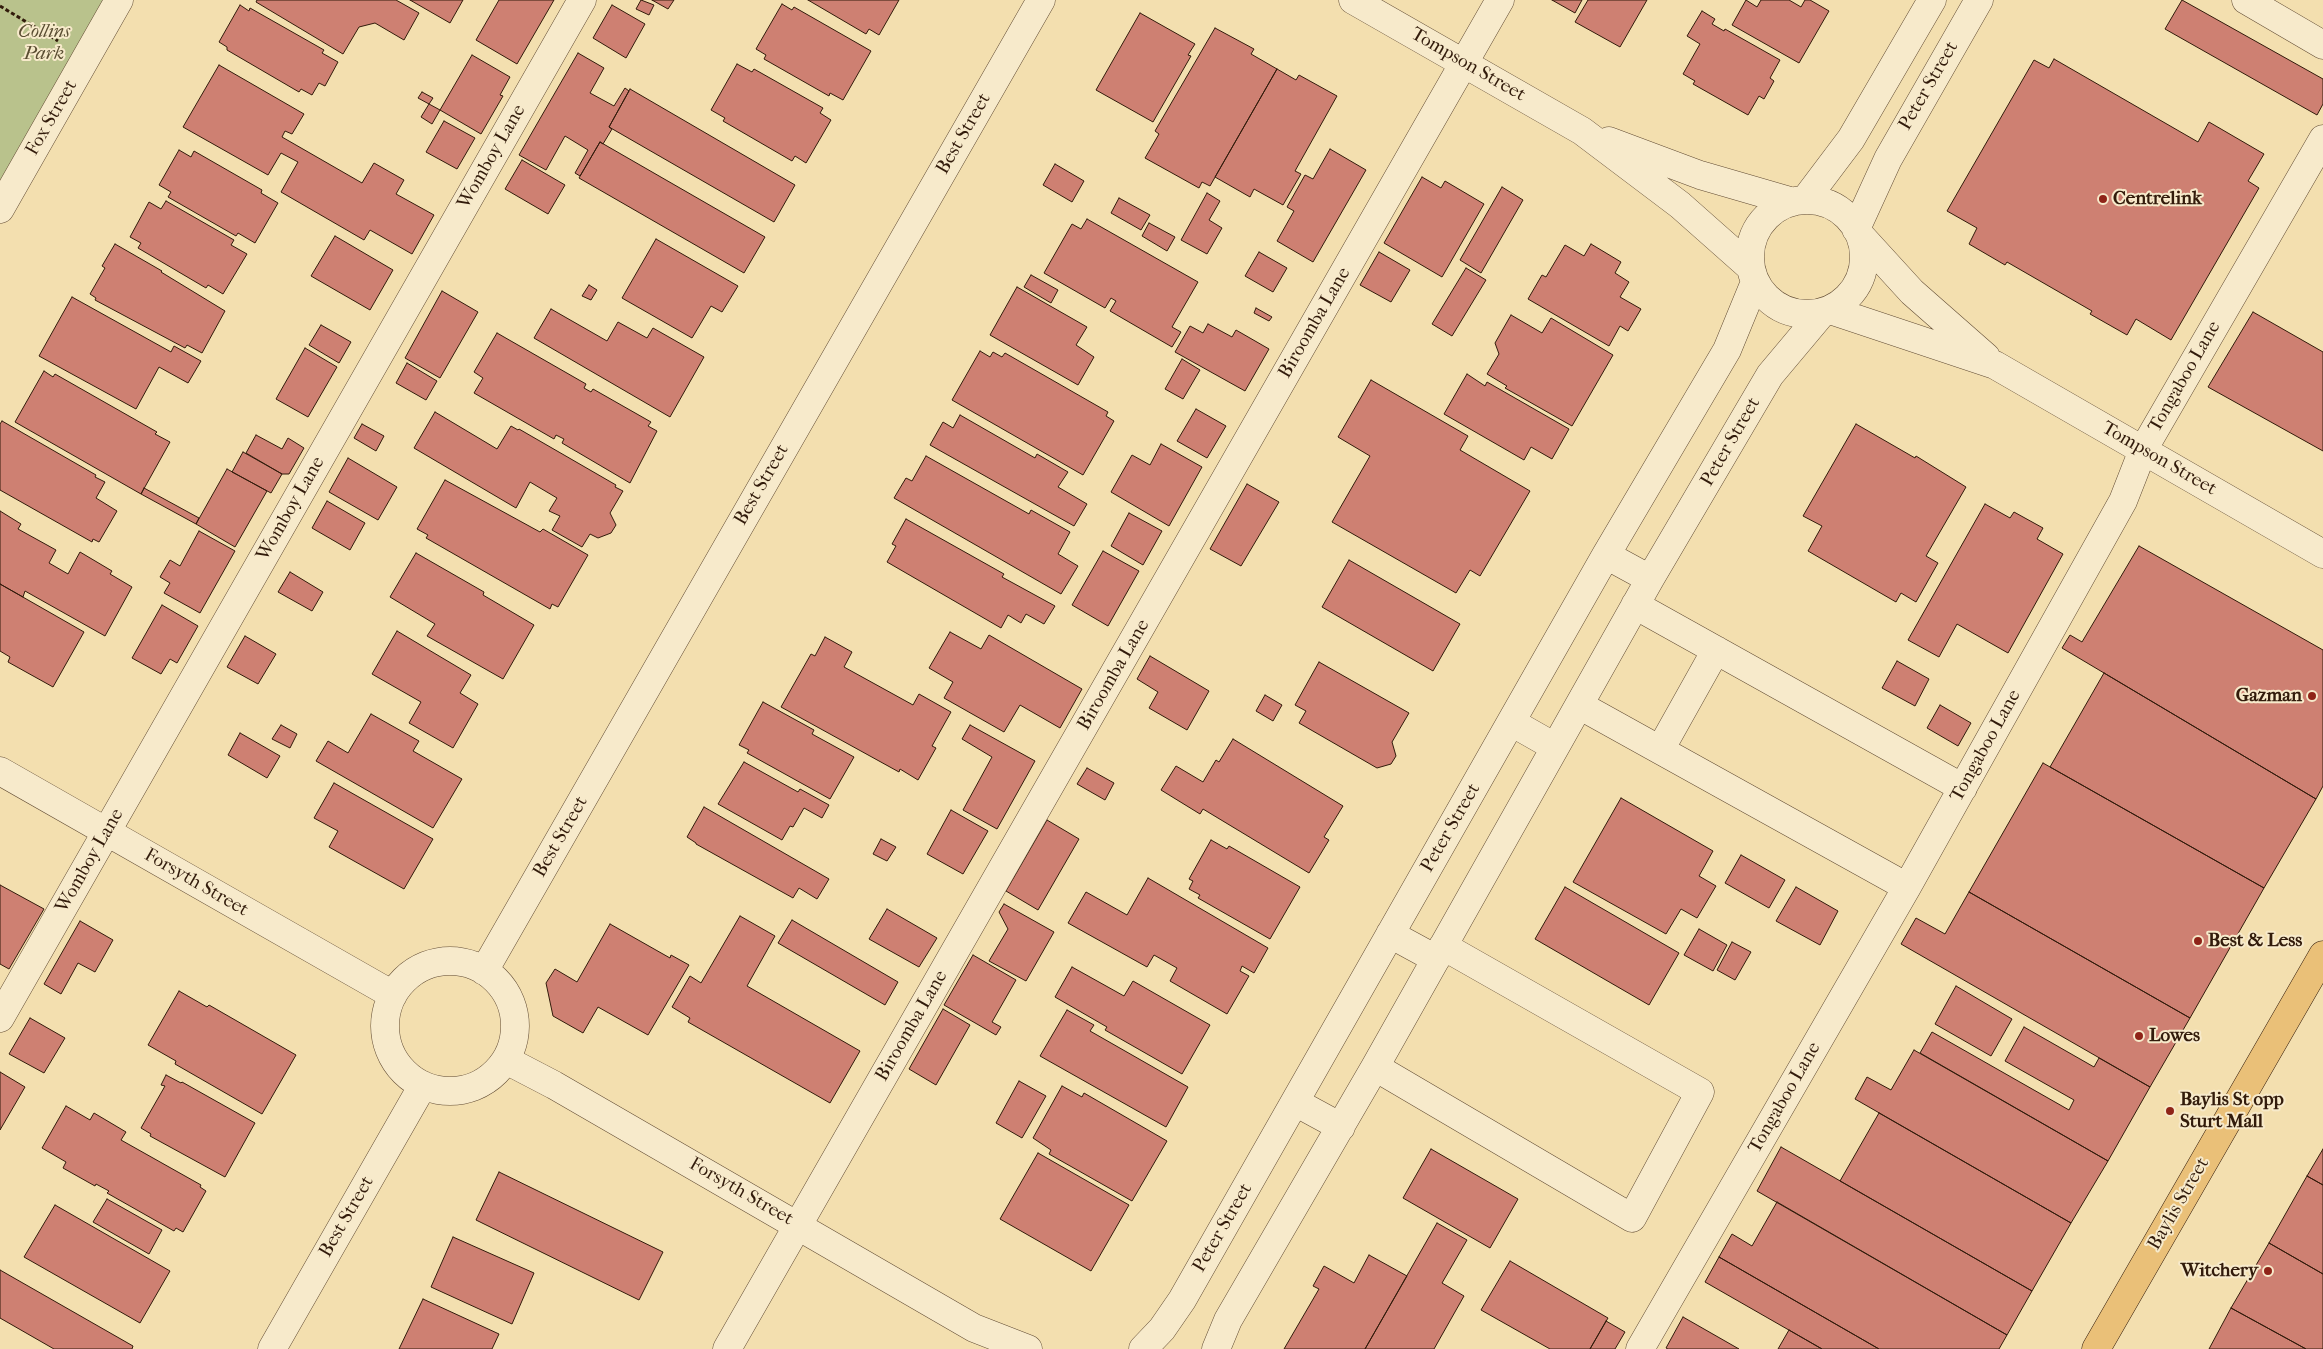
<!DOCTYPE html>
<style>
body{margin:0}
canvas{display:block;background:#f3dfaf}
</style>
<canvas width="2323" height="1349"></canvas>
<script>
const c = document.querySelector('canvas').getContext('2d');
c.lineJoin = 'round';
function fillPath(path, color) {
  c.fillStyle = color;
  c.fill(path, 'evenodd');
}
function shape(rows) {
  const path = new Path2D();
  for (const r of rows) {
    if (r.length === 3) {
      path.moveTo(r[0] + r[2], r[1]);
      path.arc(r[0], r[1], r[2], 0, 2 * Math.PI);
      continue;
    }
    path.moveTo(r[0], r[1]);
    for (let i = 2; i < r.length; i += 2) path.lineTo(r[i], r[i + 1]);
  }
  return path;
}
function stroke(path, color, width, dash) {
  c.strokeStyle = color;
  c.lineWidth = width;
  c.lineCap = dash ? 'butt' : 'round';
  c.setLineDash(dash || []);
  c.stroke(path);
}
function label(font, color, halo, rows, align = 'center') {
  c.font = font + ' "IM FELL French Canon",serif';
  c.lineWidth = 4;
  c.setLineDash([]);
  c.textBaseline = 'middle';
  c.strokeStyle = halo;
  c.fillStyle = color;
  for (const [text, x, y, turn = 0] of rows) {
    c.save();
    c.translate(x, y);
    c.rotate((+turn || 0) * Math.PI / 180);
    c.textAlign = isNaN(turn) ? turn : align;
    if (halo) c.strokeText(text, 0, 0);
    c.fillText(text, 0, 0);
    c.restore();
  }
}
const green = shape([
 [0,0,119,0,0,209]
]);
const building = shape([
 [257,0,396,0,419,13,404,40,375,23,359,27,343,54,256,2,257,0],
 [410,0,463,0,450,23,410,0],
 [499,0,554,0,517,64,476,40,499,0],
 [641,0,654,5,649,15,636,9,641,0],
 [652,0,674,0,668,9,652,0],
 [808,0,899,0,879,35,869,29,866,34,808,0],
 [1552,0,1582,0,1575,13,1552,0],
 [1588,0,1647,0,1620,47,1575,22,1588,0],
 [1746,0,1757,7,1761,0,1789,0,1801,7,1805,0,1810,0,1829,11,1799,63,1732,25,1746,0],
 [2182,0,2323,79,2323,104,2317,115,2165,29,2182,0],
 [782,4,792,10,794,7,871,51,843,100,830,93,829,96,764,59,766,55,756,49,782,4],
 [240,5,249,11,250,8,324,50,322,53,338,62,325,86,319,83,312,95,301,89,299,92,227,50,227,47,219,42,240,5],
 [612,5,645,24,626,58,593,38,612,5],
 [1702,11,1715,19,1712,24,1724,31,1725,29,1780,60,1770,78,1774,81,1764,99,1759,96,1748,115,1693,84,1695,81,1683,74,1700,44,1687,36,1702,11],
 [1140,13,1195,44,1188,55,1191,56,1153,122,1096,90,1140,13],
 [1215,28,1254,49,1251,54,1277,69,1210,186,1202,182,1199,188,1145,158,1159,134,1155,131,1215,28],
 [578,53,604,68,590,93,614,106,625,88,629,91,609,127,612,129,603,144,600,142,580,176,575,173,588,150,565,136,546,170,519,155,578,53],
 [472,55,510,77,500,95,503,96,481,134,440,110,472,55],
 [2054,59,2198,142,2209,122,2264,154,2248,181,2259,188,2171,340,2136,319,2127,335,2090,314,2092,311,2007,262,2005,265,1969,244,1977,228,1947,211,2034,60,2049,68,2054,59],
 [737,64,752,72,754,69,823,108,820,113,831,120,806,163,795,156,792,161,723,121,725,118,711,110,737,64],
 [219,65,304,114,292,134,285,131,282,137,362,183,374,163,404,180,396,194,434,215,412,254,370,230,364,240,281,192,298,162,281,153,268,175,183,127,219,65],
 [1277,69,1296,80,1299,75,1337,96,1295,171,1301,174,1283,205,1254,189,1250,197,1215,177,1277,69],
 [630,89,795,185,774,222,609,127,630,89],
 [422,92,433,98,429,104,418,98,422,92],
 [429,104,440,110,432,124,421,117,429,104],
 [444,121,475,138,457,169,426,152,444,121],
 [600,142,765,237,744,273,579,178,600,142],
 [1330,149,1366,170,1313,262,1277,241,1294,211,1287,207,1305,175,1313,179,1330,149],
 [179,150,191,157,194,151,262,190,261,193,278,203,255,243,238,233,236,236,168,197,171,192,159,185,179,150],
 [522,160,565,185,548,214,505,189,522,160],
 [1055,164,1084,181,1072,202,1043,185,1055,164],
 [1422,177,1441,188,1445,181,1484,204,1442,277,1384,243,1422,177],
 [1502,187,1523,200,1481,273,1460,260,1502,187],
 [1207,193,1220,201,1209,220,1222,228,1207,254,1181,240,1207,193],
 [1119,198,1150,215,1141,230,1111,213,1119,198],
 [166,201,234,240,231,245,247,254,223,294,208,285,206,288,138,248,141,243,130,237,149,202,161,209,166,201],
 [1087,219,1198,282,1172,327,1181,332,1172,347,1110,311,1116,301,1111,298,1105,308,1044,273,1072,224,1081,229,1087,219],
 [1149,223,1175,237,1167,251,1142,236,1149,223],
 [335,236,393,270,370,310,311,276,335,236],
 [656,239,738,286,722,312,711,306,692,338,622,298,656,239],
 [115,244,162,271,161,272,225,311,202,353,187,345,185,348,95,300,96,298,90,294,105,268,102,266,115,244],
 [1591,244,1621,262,1615,273,1629,282,1620,297,1641,309,1628,331,1620,326,1609,346,1528,299,1542,275,1546,277,1565,245,1584,256,1591,244],
 [1259,252,1287,268,1273,292,1245,276,1259,252],
 [1379,252,1410,270,1391,302,1360,285,1379,252],
 [1466,268,1486,280,1452,336,1432,324,1466,268],
 [1031,275,1058,290,1051,303,1024,287,1031,275],
 [589,285,597,290,591,300,582,296,589,285],
 [1017,287,1087,327,1076,345,1094,357,1078,385,990,335,1017,287],
 [442,291,478,312,440,378,405,358,442,291],
 [72,297,171,352,174,346,201,361,188,383,159,367,136,409,39,356,72,297],
 [1256,308,1272,317,1269,321,1254,313,1256,308],
 [551,309,607,341,618,322,647,338,653,328,704,357,670,417,534,338,551,309],
 [2253,312,2323,352,2323,451,2208,387,2253,312],
 [1511,315,1542,333,1551,318,1613,355,1572,426,1505,388,1507,386,1487,374,1499,354,1495,343,1511,315],
 [1208,324,1232,337,1236,330,1269,349,1245,391,1175,352,1190,326,1203,333,1208,324],
 [321,325,351,342,339,363,309,345,321,325],
 [497,333,586,384,584,388,591,392,593,389,651,422,648,426,657,431,630,483,562,443,564,439,556,435,554,439,474,393,483,378,474,372,497,333],
 [305,348,337,367,308,417,276,399,305,348],
 [980,351,990,357,993,352,1002,357,1005,353,1108,412,1106,416,1114,421,1083,475,952,400,980,351],
 [1182,359,1200,370,1183,399,1165,389,1182,359],
 [407,363,437,381,426,400,396,383,407,363],
 [44,371,53,377,55,374,157,432,155,434,170,442,141,494,15,422,44,371],
 [1467,374,1485,386,1487,382,1569,429,1552,459,1531,447,1524,460,1444,414,1467,374],
 [1371,380,1468,436,1460,450,1530,491,1480,576,1470,570,1456,593,1332,522,1370,456,1338,437,1371,380],
 [1196,409,1226,426,1207,458,1177,441,1196,409],
 [435,412,497,449,511,426,518,430,519,429,616,485,615,487,623,491,610,513,616,525,611,533,598,538,590,534,582,547,552,530,560,516,549,511,557,498,530,482,516,508,414,448,435,412],
 [960,415,1035,458,1037,454,1068,472,1058,487,1087,504,1074,526,930,445,943,422,953,428,960,415],
 [2,421,96,475,95,477,105,482,96,498,117,511,99,542,93,539,92,542,0,490,0,424,2,421],
 [362,424,384,436,376,451,354,438,362,424],
 [1856,424,1915,458,1916,456,1966,487,1926,556,1938,563,1916,602,1901,593,1896,602,1808,551,1822,526,1803,516,1856,424],
 [256,435,282,449,288,438,304,448,289,474,282,474,246,453,256,435],
 [1161,444,1202,467,1169,526,1111,492,1132,455,1150,465,1161,444],
 [243,452,282,474,271,493,232,472,243,452],
 [926,456,1029,514,1031,510,1070,532,1058,554,1078,566,1061,594,894,498,906,478,912,481,926,456],
 [348,458,397,487,378,520,329,492,348,458],
 [227,469,267,491,235,547,196,524,227,469],
 [445,480,540,532,543,529,588,555,558,607,552,604,550,609,426,538,428,535,417,529,445,480],
 [1247,484,1279,502,1241,566,1210,549,1247,484],
 [144,488,199,518,196,524,141,494,144,488],
 [327,501,365,523,350,550,312,528,327,501],
 [1985,504,2010,518,2014,512,2043,528,2037,539,2063,554,2008,653,1957,624,1939,657,1908,640,1985,504],
 [0,511,21,524,18,529,56,550,49,563,68,574,80,552,112,571,110,574,132,587,105,636,25,591,23,597,0,584,0,511],
 [1129,513,1162,531,1143,565,1111,546,1129,513],
 [906,519,1004,574,1002,577,1055,606,1044,624,1026,614,1021,623,1008,615,1001,628,887,562,896,546,892,544,906,519],
 [199,531,235,551,200,613,164,593,170,583,160,577,170,560,180,566,199,531],
 [2139,546,2323,650,2323,786,2316,799,2062,648,2070,635,2082,642,2139,546],
 [1103,551,1139,571,1108,626,1072,605,1103,551],
 [416,553,484,592,483,595,534,625,503,679,427,636,435,624,390,597,416,553],
 [1349,560,1460,624,1433,671,1322,607,1349,560],
 [290,572,323,592,312,611,278,592,290,572],
 [0,584,84,632,53,687,8,662,10,657,0,651,0,584],
 [162,605,198,626,177,663,170,659,161,674,132,658,162,605],
 [397,631,471,675,460,693,478,704,453,748,409,723,421,702,372,674,397,631],
 [950,632,981,649,989,635,1082,689,1060,728,1020,705,1004,732,944,698,953,682,929,668,950,632],
 [245,636,276,654,258,684,227,667,245,636],
 [825,637,852,652,844,667,913,705,919,694,951,712,932,746,936,748,918,780,900,769,899,772,781,707,811,654,815,656,825,637],
 [1150,656,1209,691,1187,730,1149,708,1158,692,1137,679,1150,656],
 [1897,661,1929,679,1915,706,1882,688,1897,661],
 [1319,662,1409,713,1392,742,1396,756,1391,764,1377,768,1299,723,1306,711,1295,705,1319,662],
 [2104,673,2316,799,2264,888,2050,767,2104,673],
 [1265,695,1282,705,1273,721,1256,711,1265,695],
 [763,702,814,730,812,734,854,757,830,799,747,753,749,750,739,745,763,702],
 [1940,705,1971,723,1958,746,1927,728,1940,705],
 [371,714,419,741,413,751,462,779,433,828,316,761,328,741,348,753,371,714],
 [281,725,297,734,290,748,272,739,281,725],
 [970,725,1035,761,997,829,963,810,992,757,962,739,970,725],
 [240,733,280,756,267,778,228,755,240,733],
 [1233,739,1343,806,1324,837,1329,840,1309,873,1203,809,1200,814,1161,790,1176,766,1203,782,1216,760,1219,762,1233,739],
 [744,762,798,792,800,789,829,805,822,818,804,808,793,827,790,826,782,840,718,804,744,762],
 [2043,763,2264,888,2190,1018,1969,892,2043,763],
 [1087,768,1114,783,1105,800,1077,784,1087,768],
 [334,783,433,839,404,889,329,847,338,831,314,818,334,783],
 [1621,798,1713,851,1699,876,1716,886,1697,918,1681,909,1666,934,1573,882,1621,798],
 [704,807,829,879,817,899,799,888,793,898,696,844,696,843,687,837,704,807],
 [951,810,988,831,963,874,927,854,951,810],
 [1047,820,1079,839,1038,910,1006,891,1047,820],
 [881,839,896,847,887,861,873,854,881,839],
 [1211,840,1227,849,1229,846,1300,887,1270,939,1198,898,1200,895,1189,889,1193,881,1189,879,1211,840],
 [1741,855,1785,880,1769,908,1725,883,1741,855],
 [1148,878,1268,948,1254,973,1242,966,1240,971,1249,976,1227,1014,1170,981,1177,968,1154,955,1147,967,1068,923,1086,892,1127,915,1148,878],
 [0,885,44,909,9,969,0,964,0,885],
 [1565,887,1679,953,1649,1005,1535,939,1565,887],
 [1796,887,1838,911,1820,945,1776,921,1796,887],
 [1969,892,2190,1018,2150,1087,1901,944,1916,918,1945,934,1969,892],
 [1004,904,1054,932,1026,981,989,961,1008,929,999,912,1004,904],
 [887,909,937,938,919,967,869,939,887,909],
 [740,916,775,936,747,986,860,1051,830,1103,688,1022,690,1018,672,1007,690,976,701,983,740,916],
 [792,920,898,982,885,1005,778,943,792,920],
 [80,921,113,940,95,972,78,963,61,994,44,984,80,921],
 [610,924,670,958,671,955,689,965,648,1035,598,1007,583,1033,553,1016,546,983,555,969,577,982,610,924],
 [1699,929,1727,945,1713,971,1684,955,1699,929],
 [1732,942,1751,952,1735,980,1717,970,1732,942],
 [973,955,1016,980,992,1022,1001,1027,996,1035,944,1005,973,955],
 [1072,967,1124,996,1133,981,1210,1025,1182,1074,1105,1030,1107,1027,1055,997,1072,967],
 [1956,986,2012,1019,1991,1056,1935,1024,1956,986],
 [179,991,207,1007,209,1005,296,1055,262,1114,175,1064,176,1061,148,1045,179,991],
 [943,1009,970,1025,936,1085,909,1069,943,1009],
 [1067,1010,1094,1025,1090,1031,1188,1087,1166,1127,1040,1056,1067,1010],
 [30,1018,65,1038,44,1073,9,1054,30,1018],
 [2024,1027,2094,1067,2099,1058,2150,1087,2108,1161,1920,1053,1932,1032,2069,1110,2074,1100,2005,1061,2024,1027],
 [1914,1050,2108,1161,2071,1223,1855,1099,1867,1077,1891,1090,1914,1050],
 [0,1072,25,1087,0,1130,0,1072],
 [166,1075,181,1083,182,1082,255,1123,225,1177,150,1136,151,1134,141,1128,165,1086,161,1085,166,1075],
 [1019,1081,1046,1096,1022,1138,996,1123,1019,1081],
 [1062,1086,1082,1097,1084,1093,1167,1141,1132,1201,1049,1154,1051,1150,1033,1138,1062,1086],
 [66,1106,90,1120,94,1113,126,1132,121,1140,201,1185,200,1187,206,1191,183,1232,176,1228,174,1231,107,1193,109,1191,96,1184,95,1186,63,1168,66,1162,42,1148,66,1106],
 [1879,1113,2071,1223,2032,1291,1840,1181,1879,1113],
 [1781,1147,2032,1291,2007,1335,1757,1191,1781,1147],
 [1431,1149,1518,1199,1490,1248,1403,1198,1431,1149],
 [2323,1149,2323,1185,2307,1176,2323,1149],
 [1038,1153,1129,1205,1091,1271,1000,1219,1038,1153],
 [499,1172,663,1252,639,1300,476,1220,499,1172],
 [2307,1176,2323,1185,2323,1274,2269,1243,2307,1176],
 [107,1199,162,1230,149,1254,93,1222,107,1199],
 [1777,1202,2007,1335,1999,1349,1879,1349,1719,1257,1732,1234,1752,1246,1777,1202],
 [55,1205,170,1271,140,1323,24,1257,55,1205],
 [1437,1223,1467,1240,1442,1283,1464,1296,1434,1349,1365,1349,1437,1223],
 [453,1237,534,1273,512,1324,431,1287,453,1237],
 [2269,1243,2323,1274,2323,1349,2306,1349,2231,1308,2269,1243],
 [1369,1255,1407,1276,1365,1349,1284,1349,1319,1289,1313,1286,1324,1266,1354,1283,1369,1255],
 [1719,1257,1879,1349,1822,1349,1705,1282,1719,1257],
 [1510,1261,1608,1318,1590,1349,1550,1349,1481,1310,1510,1261],
 [0,1270,133,1346,132,1349,54,1349,0,1318,0,1270],
 [423,1299,499,1334,492,1349,399,1349,423,1299],
 [2231,1308,2306,1349,2209,1349,2231,1308],
 [1683,1317,1739,1349,1668,1349,1666,1348,1683,1317],
 [1606,1321,1625,1332,1615,1349,1590,1349,1606,1321],
 [1789,1330,1822,1349,1778,1349,1789,1330]
]);
const path = shape([
 [0,6,58,41]
]);
const minor = shape([
 [1353,0,1582,131,1680,205,1750,267],
 [2246,0,2323,45],
 [1609,141,1700,175,1793,202],
 [1805,200,1851,139,1932,0],
 [1807,257,57],
 [0,209,119,0],
 [1856,229,1888,159,1979,0],
 [1859,234,1912,292,1986,357],
 [1830,310,1995,365,2323,554],
 [1606,555,1650,579],
 [1635,605,1963,788],
 [1579,705,1907,887],
 [1511,722,1555,747],
 [1660,750,1716,650],
 [0,771,393,995],
 [1390,934,1436,959],
 [450,1026,65],
 [484,971,1041,0],
 [0,1018,582,0],
 [506,1060,554,1085,974,1328,1028,1349],
 [1375,1067,1632,1218,1700,1092,1443,946],
 [1295,1102,1341,1127],
 [272,1349,423,1085],
 [727,1349,1500,0],
 [1143,1349,1162,1329,1182,1300,1606,555,1727,350,1755,282],
 [1216,1349,1228,1320,1375,1067,1650,579,1770,375,1822,313],
 [1640,1349,1907,887,2123,501,2143,450,2323,139]
]);
const major = shape([
 [2096,1349,2323,955]
]);
const markers = [
 [2103,199,5,"#8f2418"],
 [2312,696,5,"#8f2418"],
 [2198,941,5,"#8f2418"],
 [2139,1036,5,"#8f2418"],
 [2170,1111,5,"#8f2418"],
 [2268,1271,5,"#8f2418"]
];
const parkNames = [
 ["Collins",44,32],
 ["Park",44,54]
];
const streetNames = [
 ["Tompson Street",1468,65,30],
 ["Peter Street",1929,86,-60],
 ["Fox Street",52,118,-60],
 ["Best Street",964,134,-60],
 ["Womboy Lane",492,157,-60],
 ["Biroomba Lane",1315,323,-60],
 ["Tongaboo Lane",2185,377,-60],
 ["Peter Street",1731,442,-60],
 ["Tompson Street",2159,459,30],
 ["Best Street",762,485,-60],
 ["Womboy Lane",291,509,-60],
 ["Biroomba Lane",1114,675,-60],
 ["Tongaboo Lane",1986,746,-61],
 ["Peter Street",1451,828,-60],
 ["Best Street",561,837,-60],
 ["Womboy Lane",90,861,-60],
 ["Forsyth Street",196,883,30],
 ["Biroomba Lane",912,1026,-60],
 ["Tongaboo Lane",1785,1098,-60],
 ["Forsyth Street",741,1192,30],
 ["Baylis Street",2179,1204,-60],
 ["Best Street",347,1217,-60],
 ["Peter Street",1223,1228,-60]
];
const poiNames = [
 ["Centrelink",2113,199],
 ["Gazman",2302,696,"right"],
 ["Best & Less",2208,941],
 ["Lowes",2149,1036],
 ["Baylis St opp",2180,1100],
 ["Sturt Mall",2180,1122],
 ["Witchery",2258,1271,"right"]
];
fillPath(green, '#b9c28c');
fillPath(building, '#ce8072');
stroke(building, '#321b0b', 1);
stroke(minor, '#624c34', 29);
stroke(major, '#321b0b', 29);
stroke(path, '#321b0b', 3, [4, 2.5]);
stroke(minor, '#f7eacb', 28);
stroke(major, '#eac078', 28);
for (const [x, y, r, color] of markers) {
  const dot = new Path2D();
  dot.arc(x, y, r, 0, 2 * Math.PI);
  c.fillStyle = color;
  c.fill(dot);
  stroke(dot, '#f7eacb', 2);
}
label('italic 19px', '#5a4d32', '#f7eacb', parkNames);
label('19px', '#321b0b', '#f7eacb', streetNames);
label('bold 19px', '#321b0b', '#f7eacb', poiNames, 'left');
</script>
